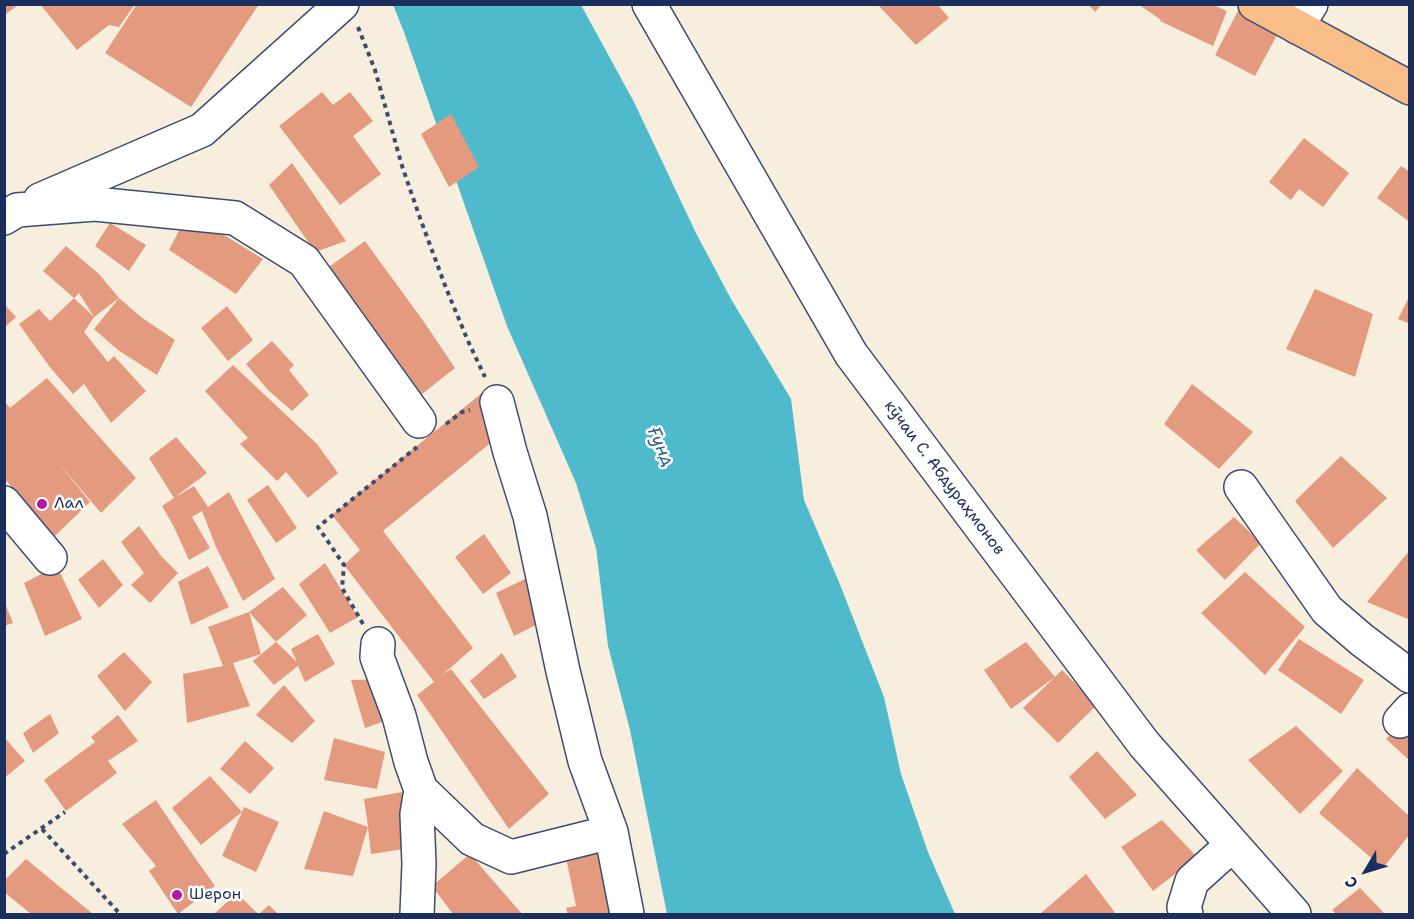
<!DOCTYPE html>
<meta charset="utf-8">
<style>
body{margin:0}
#map{position:relative;width:1414px;height:919px;overflow:hidden;background:#f7eedd;font-family:"Shantell Sans",sans-serif}
canvas{display:block}
.frame{position:absolute;inset:0;border:6px solid #1b2f5e;pointer-events:none}
.north{position:absolute;left:1336px;top:841px;width:60px;height:60px;-webkit-text-stroke:4px #fff;paint-order:stroke;rotate:232deg;font-size:16px;font-weight:700;line-height:24px;text-align:center;color:#1b2f5e}
.north::after{content:'';display:block;margin:auto;width:21px;height:27px;background:#1b2f5e;clip-path:polygon(50% 0,100% 100%,50% 72%,0 100%)}
</style>
<div id="map">
<canvas width="1414" height="919"></canvas>
<div class="frame"></div>
<div class="north">С</div>
</div>
<script>
const c = document.querySelector('canvas').getContext('2d');
c.lineJoin = 'round';
function fillPath(path, color) {
  c.fillStyle = color;
  c.fill(path, 'evenodd');
}
function shape(rows) {
  const path = new Path2D();
  for (const r of rows) {
    path.moveTo(r[0], r[1]);
    for (let i = 2; i < r.length; i += 2) path.lineTo(r[i], r[i + 1]);
  }
  return path;
}
function stroke(path, color, width, dash) {
  c.strokeStyle = color;
  c.lineWidth = width;
  c.lineCap = dash ? 'butt' : 'round';
  c.setLineDash(dash || []);
  c.stroke(path);
}
function label(font, color, halo, rows, align = 'center') {
  c.font = font + ' "Shantell Sans",sans-serif';
  c.lineWidth = 5;
  c.setLineDash([]);
  c.textBaseline = 'middle';
  c.strokeStyle = halo;
  c.fillStyle = color;
  for (const [text, x, y, turn = 0] of rows) {
    c.save();
    c.translate(x, y);
    c.rotate((+turn || 0) * Math.PI / 180);
    c.textAlign = isNaN(turn) ? turn : align;
    if (halo) c.strokeText(text, 0, 0);
    c.fillText(text, 0, 0);
    c.restore();
  }
}
const water = shape([
 [393,5,581,5,634,102,696,233,731,299,791,399,804,500,839,582,884,697,901,774,928,852,955,914,667,914,630,730,608,646,596,548,576,483,507,326,404,32]
]);
const building = shape([
 [40,4,135,4,119,27,109,25,77,50],
 [137,4,259,4,191,107,105,53],
 [877,4,937,4,949,18,916,45],
 [1088,4,1102,4,1095,12],
 [1138,4,1211,4,1227,11,1213,46,1160,21,1161,20],
 [4,5,18,5,6,14,4,13],
 [1241,5,1277,35,1255,76,1215,55],
 [322,92,333,105,350,92,373,121,353,136,381,174,340,205,279,126],
 [451,114,479,167,449,187,421,134],
 [1304,138,1349,173,1323,207,1299,189,1291,200,1269,182],
 [292,163,346,241,315,252,269,185],
 [1401,166,1410,172,1410,222,1377,198],
 [187,215,229,238,263,259,236,294,169,250],
 [110,223,146,245,129,271,95,246],
 [365,241,424,322,455,368,413,401,319,274],
 [66,246,99,274,119,298,94,317,84,332,108,362,114,356,146,391,111,423,84,384,73,394,49,366,19,324,39,309,50,321,74,298,94,317,79,293,74,298,43,271],
 [1315,289,1373,314,1355,377,1286,349],
 [1410,295,1410,324,1398,319],
 [119,298,141,317,175,340,157,375,118,350,94,329],
 [4,304,16,317,4,328],
 [227,306,253,340,228,361,201,328],
 [272,341,294,365,289,370,309,395,292,411,268,390,246,364],
 [233,365,317,444,338,473,308,498,286,472,277,481,240,444,248,438,205,391],
 [47,378,136,478,101,513,56,460,90,502,54,537,4,478,4,401,10,408],
 [1192,384,1253,432,1219,469,1164,424],
 [482,393,505,431,383,531,473,648,441,676,451,669,549,794,509,829,417,695,434,682,344,565,360,550,332,515],
 [176,437,207,473,174,498,194,486,208,507,229,492,275,579,243,601,216,547,202,511,192,517,210,548,189,560,174,527,162,506,174,498,149,458],
 [1341,456,1387,498,1333,548,1295,501],
 [268,485,297,528,276,543,247,500],
 [1234,517,1261,543,1225,580,1196,550],
 [139,526,162,557,178,573,150,603,131,585,144,573,121,542],
 [484,534,511,573,483,594,455,557],
 [1410,550,1410,620,1367,602],
 [103,559,123,585,99,608,78,580],
 [325,563,358,617,330,633,299,584],
 [57,566,82,619,45,636,24,583],
 [208,566,229,607,191,625,178,582],
 [1245,572,1305,627,1265,675,1201,613],
 [529,577,544,621,514,636,496,593],
 [283,587,307,615,276,642,249,612],
 [4,601,13,623,4,626],
 [249,612,261,654,233,663,250,706,187,723,183,674,223,666,208,627],
 [318,634,335,664,305,682,298,666,274,685,253,661,276,642,297,662,291,649],
 [1299,639,1364,680,1341,714,1278,670],
 [1026,642,1055,677,1011,709,984,670],
 [124,652,152,682,125,711,97,676],
 [502,653,517,677,484,699,470,681],
 [1062,670,1097,705,1058,743,1023,708],
 [385,679,399,716,365,728,351,680],
 [284,685,315,721,292,743,256,715],
 [50,714,59,733,33,753,23,733],
 [118,715,138,741,108,761,117,773,66,811,44,780,95,742,91,737],
 [1410,715,1410,761,1386,739],
 [1296,726,1343,771,1300,814,1248,760],
 [4,737,25,761,4,778],
 [334,738,385,752,377,789,324,780],
 [245,741,274,768,250,794,220,769],
 [1097,751,1137,795,1105,819,1069,777],
 [1357,768,1410,817,1410,834,1383,868,1319,813],
 [210,776,242,812,244,807,279,822,256,872,222,856,242,812,201,845,172,808],
 [402,792,405,849,371,854,368,827,353,876,304,869,324,811,368,827,364,799],
 [156,800,186,845,215,886,178,914,149,871,156,866,122,824],
 [1162,820,1197,857,1153,891,1121,847],
 [600,845,627,914,568,914,566,908,576,906,565,853],
 [470,854,522,914,453,914,432,886],
 [26,859,60,887,93,914,31,914,4,892,4,881],
 [1086,874,1116,914,1040,914],
 [1360,888,1385,914,1336,914,1332,910],
 [237,893,258,914,214,914],
 [269,905,278,914,259,914]
]);
const path = shape([
 [358,27,375,70,402,166,420,218,446,288,468,341,485,377],
 [446,424,462,412,470,410],
 [363,624,342,588,344,565,318,527,417,447],
 [42,829,120,914],
 [4,854,65,812]
]);
const minor = shape([
 [649,4,851,354,1144,744,1294,914],
 [1297,27,1311,4],
 [40,200,202,130,342,4],
 [4,218,17,210,95,204,235,218,304,261,419,421],
 [497,402,510,452,530,516,563,671,585,761,611,832,627,914],
 [1241,487,1327,610,1362,640,1410,676],
 [4,503,50,558],
 [378,644,377,657,399,716,411,762,421,790,472,839,511,857,611,832],
 [1400,721,1410,710],
 [417,914,419,864,417,814,421,790],
 [1186,914,1184,907,1192,881,1232,845]
]);
const major = shape([
 [1255,4,1410,88]
]);
const markers = [
 [42,504,6,"#b5179e"],
 [177,895,6,"#b5179e"]
];
const streetNames = [
 ["кӯчаи С. Абдураҳмонов",944,478,53]
];
const poiNames = [
 ["Лал",54,504],
 ["Шерон",189,895]
];
const waterNames = [
 ["Ғунд",660,447,66]
];
fillPath(water, '#50bacd');
fillPath(building, '#e39a7f');
stroke(minor, '#3c4c71', 36);
stroke(major, '#3c4c71', 36);
stroke(path, '#3c4c71', 4, [4.5, 4.5]);
stroke(minor, '#fff', 33);
stroke(major, '#f8bd88', 33);
for (const [x, y, r, color] of markers) {
  const dot = new Path2D();
  dot.arc(x, y, r, 0, 2 * Math.PI);
  c.fillStyle = color;
  c.fill(dot);
  stroke(dot, '#fff', 2);
}
label('16px', '#1b2f5e', '#fff', streetNames);
label('16px', '#1b2f5e', '#fff', poiNames, 'left');
label('italic 18px', '#2e6085', '#fff', waterNames);
</script>
